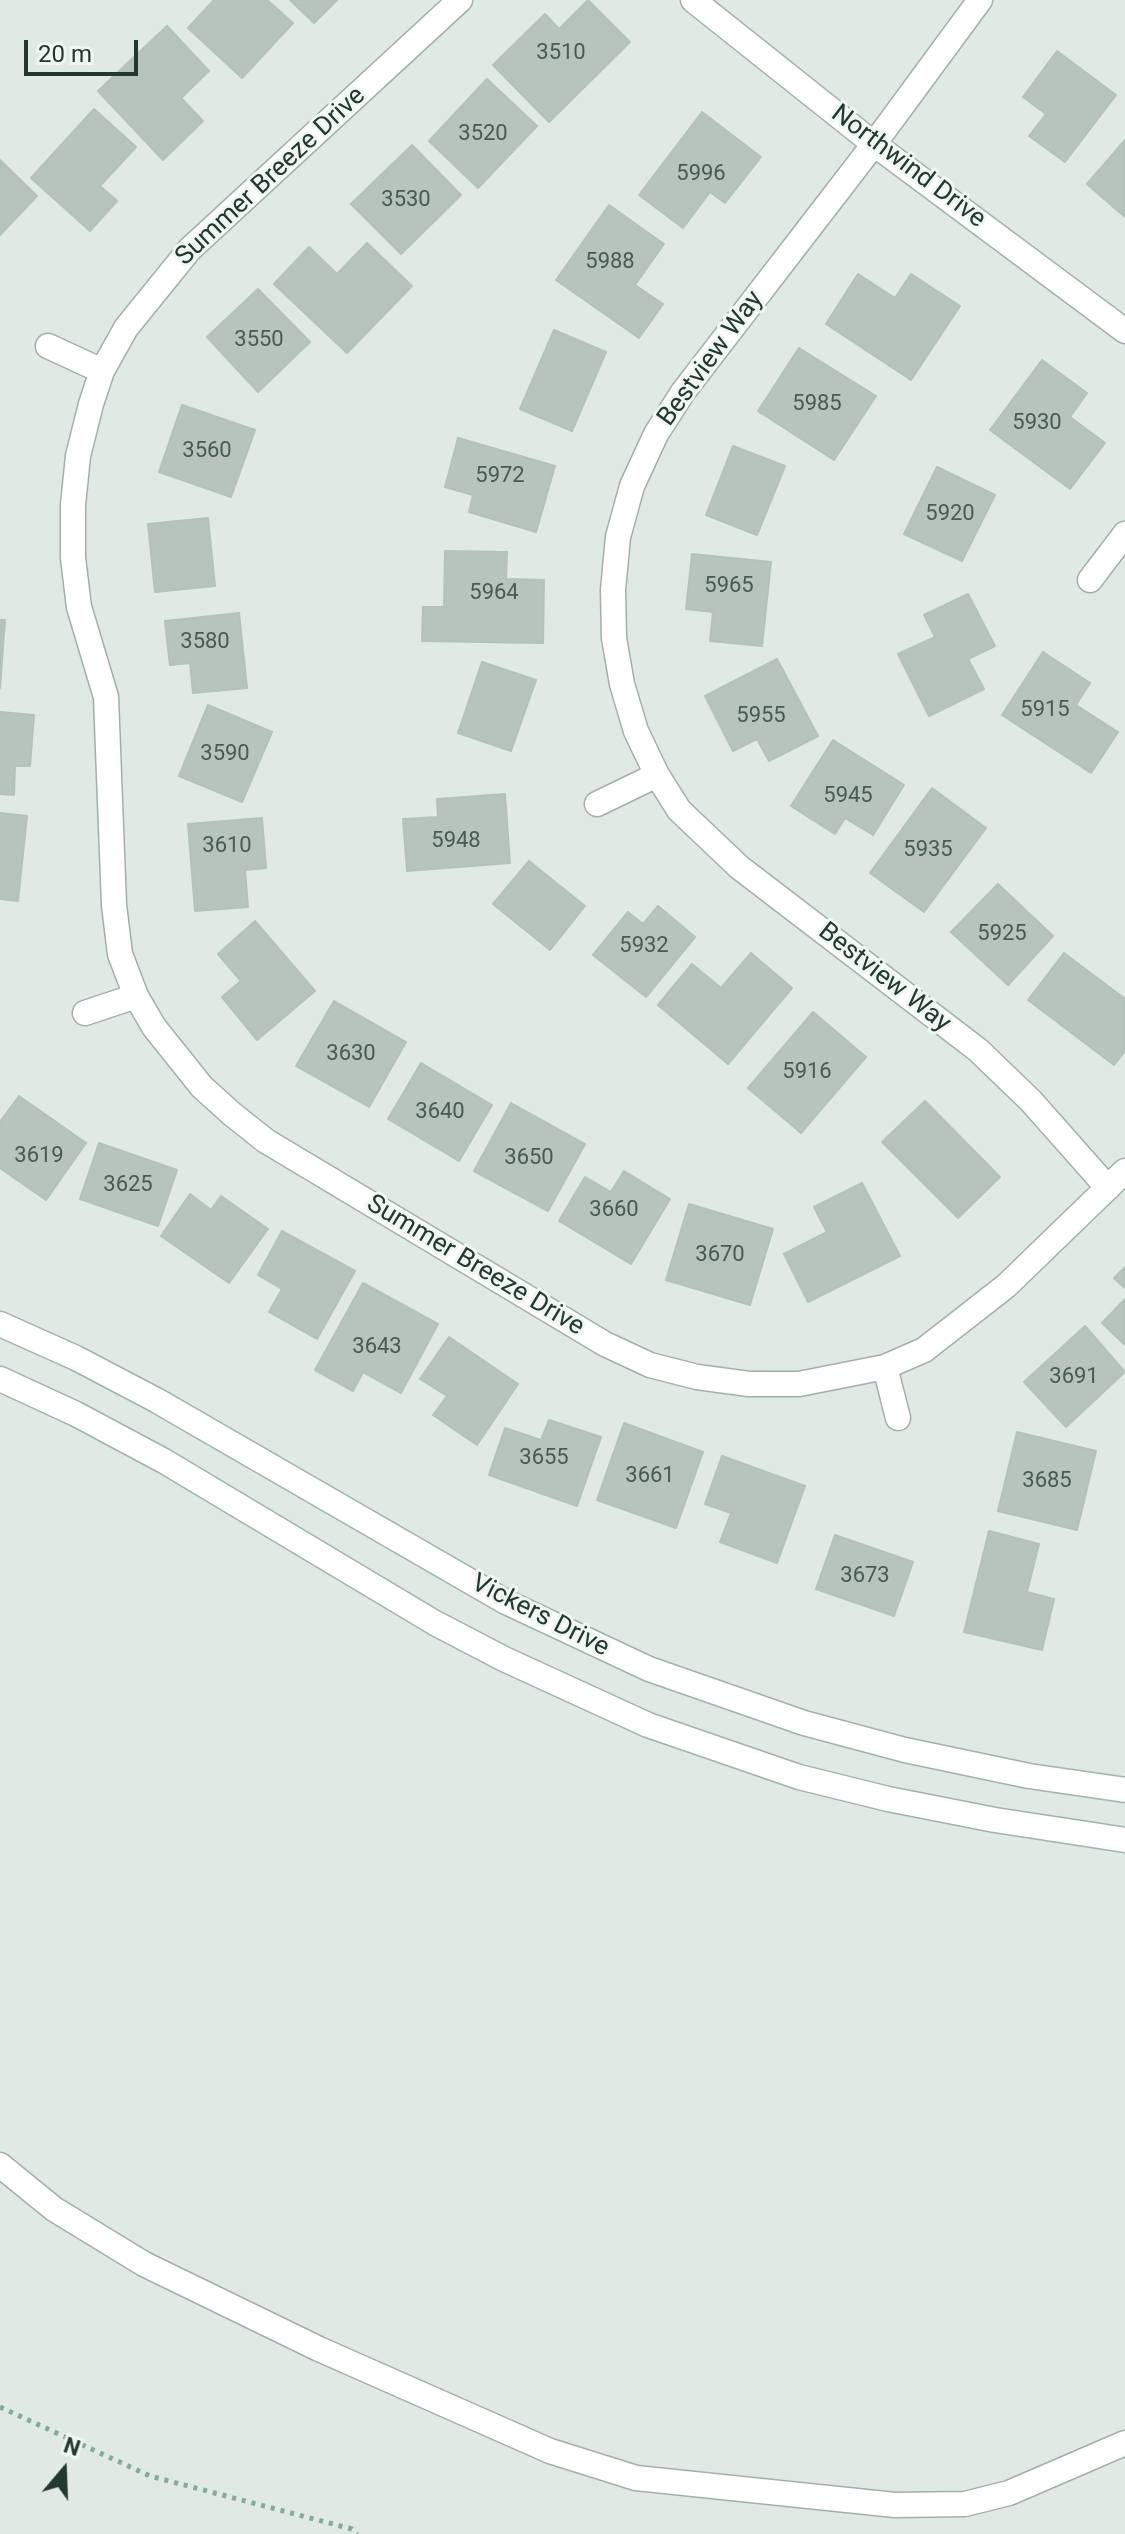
<!DOCTYPE html>
<style>
body{margin:0}
#map{position:relative;width:1125px;height:2534px;overflow:hidden;background:#e0e9e4;font-family:Roboto,sans-serif}
canvas{display:block}
.north{position:absolute;left:24px;top:2430px;width:80px;height:80px;-webkit-text-stroke:6px #f0f6f2;paint-order:stroke;rotate:19deg;font-size:22px;font-weight:700;line-height:32px;text-align:center;color:#223830}
.north::after{content:'';display:block;margin:auto;width:28px;height:36px;background:#223830;clip-path:polygon(50% 0,100% 100%,50% 72%,0 100%)}
.scale{position:absolute;left:24px;top:40px;width:114px;height:36px;box-sizing:border-box;border:4px solid #223830;border-top:0;padding-left:10px;font-size:24px;line-height:28px;white-space:nowrap;color:#223830;-webkit-text-stroke:6px #f0f6f2;paint-order:stroke}
</style>
<div id="map">
<canvas width="1125" height="2534"></canvas>
<div class="north">N</div>
<div class="scale">20 m</div>
</div>
<script>
const c = document.querySelector('canvas').getContext('2d');
c.lineJoin = 'round';
function fillPath(path, color) {
  c.fillStyle = color;
  c.fill(path, 'evenodd');
}
function shape(rows) {
  const path = new Path2D();
  for (const r of rows) {
    path.moveTo(r[0], r[1]);
    for (let i = 2; i < r.length; i += 2) path.lineTo(r[i], r[i + 1]);
  }
  return path;
}
function stroke(path, color, width, dash) {
  c.strokeStyle = color;
  c.lineWidth = width;
  c.lineCap = dash ? 'butt' : 'round';
  c.setLineDash(dash || []);
  c.stroke(path);
}
function label(font, color, halo, rows, align = 'center') {
  c.font = font + ' Roboto,sans-serif';
  c.lineWidth = 6;
  c.setLineDash([]);
  c.textBaseline = 'middle';
  c.strokeStyle = halo;
  c.fillStyle = color;
  for (const [text, x, y, turn = 0] of rows) {
    c.save();
    c.translate(x, y);
    c.rotate((+turn || 0) * Math.PI / 180);
    c.textAlign = isNaN(turn) ? turn : align;
    if (halo) c.strokeText(text, 0, 0);
    c.fillText(text, 0, 0);
    c.restore();
  }
}
const building = shape([
 [214,0,267,0,293,23,242,78,188,28,214,0],
 [290,0,337,0,314,23,290,0],
 [588,0,630,42,549,122,493,65,545,14,559,29,588,0],
 [167,26,209,71,181,98,203,121,163,160,98,91,167,26],
 [1057,51,1116,95,1065,162,1029,136,1046,114,1023,97,1057,51],
 [487,79,537,126,478,188,429,141,487,79],
 [94,109,136,147,100,186,117,201,90,231,31,178,94,109],
 [702,112,761,157,725,203,710,192,683,228,639,195,702,112],
 [1125,140,1125,217,1087,184,1125,140],
 [412,145,461,195,401,254,351,204,412,145],
 [0,160,37,196,0,235,0,160],
 [609,205,664,244,635,285,663,304,639,338,556,280,609,205],
 [367,243,412,286,347,353,274,284,309,247,337,274,367,243],
 [858,274,895,298,911,274,960,306,911,380,826,324,858,274],
 [258,289,310,342,258,392,207,337,258,289],
 [554,330,606,352,572,431,520,409,554,330],
 [799,348,876,396,834,460,758,411,799,348],
 [1042,360,1087,393,1070,417,1105,443,1070,489,990,430,1042,360],
 [182,405,255,430,231,497,159,472,182,405],
 [458,438,555,466,536,532,469,512,473,495,445,487,458,438],
 [733,446,785,466,757,535,706,515,733,446],
 [937,467,995,495,962,561,904,534,937,467],
 [208,518,215,586,155,592,148,524,208,518],
 [445,551,507,552,506,579,544,580,543,643,422,641,423,607,444,607,445,551],
 [692,554,771,562,762,646,710,641,713,612,686,609,692,554],
 [968,594,995,646,968,659,984,689,929,716,898,654,935,637,924,615,968,594],
 [239,613,247,688,193,693,190,663,170,665,165,621,239,613],
 [0,620,5,620,0,688,0,620],
 [1043,652,1090,683,1076,705,1118,732,1091,773,1002,715,1043,652],
 [777,659,818,736,769,761,757,739,733,751,705,696,777,659],
 [482,662,536,680,511,751,458,733,482,662],
 [208,705,272,732,242,802,179,776,208,705],
 [0,712,34,715,30,766,15,766,14,795,0,794,0,712],
 [833,740,904,785,873,835,845,818,835,834,791,806,833,740],
 [932,788,986,828,924,912,870,873,932,788],
 [505,794,510,863,407,871,403,819,438,817,437,799,505,794],
 [0,813,27,816,18,901,0,899,0,813],
 [262,818,266,868,245,870,248,907,195,911,188,824,262,818],
 [529,861,585,906,550,950,493,904,529,861],
 [998,884,1053,936,1008,985,951,932,998,884],
 [658,906,695,937,646,997,593,955,628,912,643,924,658,906],
 [255,921,315,991,257,1040,222,997,241,981,218,954,255,921],
 [751,953,792,988,728,1064,658,1005,692,964,721,988,751,953],
 [1064,953,1125,999,1125,1051,1114,1065,1028,1000,1064,953],
 [334,1001,406,1042,369,1107,296,1066,334,1001],
 [813,1012,866,1057,801,1133,748,1088,813,1012],
 [421,1063,492,1105,459,1161,388,1119,421,1063],
 [19,1096,86,1143,46,1200,0,1168,0,1122,19,1096],
 [925,1101,1000,1177,958,1218,882,1142,925,1101],
 [511,1103,585,1144,548,1211,474,1171,511,1103],
 [99,1143,177,1170,158,1226,80,1199,99,1143],
 [624,1171,670,1199,631,1264,559,1221,585,1177,611,1192,624,1171],
 [862,1183,900,1256,808,1302,784,1254,827,1232,814,1207,862,1183],
 [190,1194,211,1210,221,1196,268,1229,229,1283,161,1236,190,1194],
 [689,1204,773,1229,750,1305,666,1280,689,1204],
 [282,1231,355,1271,317,1339,269,1312,282,1289,258,1275,282,1231],
 [1125,1267,1125,1288,1114,1278,1125,1267],
 [363,1283,438,1324,401,1393,363,1372,353,1391,315,1370,363,1283],
 [1125,1299,1125,1345,1102,1323,1125,1299],
 [1085,1326,1125,1372,1066,1427,1024,1382,1085,1326],
 [449,1337,518,1384,477,1445,433,1415,447,1396,420,1379,449,1337],
 [549,1420,601,1437,577,1506,489,1475,505,1428,541,1440,549,1420],
 [624,1423,703,1452,676,1528,597,1500,624,1423],
 [1017,1432,1096,1451,1077,1530,998,1511,1017,1432],
 [722,1456,805,1486,777,1563,720,1542,731,1513,705,1504,722,1456],
 [989,1531,1039,1544,1027,1592,1054,1599,1042,1650,964,1632,989,1531],
 [835,1535,913,1562,894,1616,816,1589,835,1535]
]);
const path = shape([
 [0,2407,150,2476,352,2529,357,2534]
]);
const street = shape([
 [460,0,190,249,126,328,102,371,91,404,78,456,73,505,73,558,79,607,106,697,114,905,120,954,136,996,154,1027,202,1087,232,1114,266,1141,605,1344,650,1365,697,1377,749,1384,799,1384,885,1367,924,1350,1006,1286,1125,1171],
 [693,0,874,144,1125,331],
 [980,0,874,144,683,392,656,434,632,486,618,537,613,590,614,638,622,684,636,731,657,775,679,810,739,867,978,1050,1031,1101,1108,1188],
 [48,346,102,371],
 [1090,580,1125,534],
 [597,804,657,775],
 [85,1013,136,996],
 [885,1367,898,1418],
 [0,2165,54,2209,144,2264,319,2349,550,2451,636,2478,895,2505,965,2504,1009,2493,1125,2443]
]);
const secondary = shape([
 [0,1324,76,1358,156,1400,506,1602,649,1669,804,1723,905,1750,1029,1776,1125,1790],
 [0,1379,76,1414,164,1461,435,1623,504,1659,648,1725,799,1777,888,1799,995,1820,1125,1840]
]);
const numberNames = [
 ["3510",561,53],
 ["3520",483,134],
 ["5996",701,174],
 ["3530",406,200],
 ["5988",610,262],
 ["3550",259,340],
 ["5985",817,404],
 ["5930",1037,423],
 ["3560",207,451],
 ["5972",500,476],
 ["5920",950,514],
 ["5965",729,586],
 ["5964",494,593],
 ["3580",205,642],
 ["5915",1045,710],
 ["5955",761,716],
 ["3590",225,754],
 ["5945",848,796],
 ["5948",456,841],
 ["3610",227,846],
 ["5935",928,850],
 ["5925",1002,934],
 ["5932",644,946],
 ["3630",351,1054],
 ["5916",807,1072],
 ["3640",440,1112],
 ["3619",39,1156],
 ["3650",529,1158],
 ["3625",128,1185],
 ["3660",614,1210],
 ["3670",720,1255],
 ["3643",377,1347],
 ["3691",1074,1377],
 ["3655",544,1458],
 ["3661",650,1476],
 ["3685",1047,1481],
 ["3673",865,1576]
];
const streetNames = [
 ["Northwind Drive",908,167,37],
 ["Summer Breeze Drive",271,177,-43],
 ["Bestview Way",711,359,-54],
 ["Bestview Way",884,978,38],
 ["Summer Breeze Drive",475,1266,31],
 ["Vickers Drive",540,1616,27]
];
fillPath(building, '#b6c4bd');
stroke(building, '#b3c2bb', 2);
stroke(street, '#a3b0aa', 27);
stroke(secondary, '#a0b4ab', 27);
stroke(path, '#83aa9a', 5, [4, 6]);
stroke(street, '#fff', 24);
stroke(secondary, '#fff', 24);
label('22px', '#475b53', null, numberNames);
label('26px', '#223830', '#f0f6f2', streetNames);
</script>
